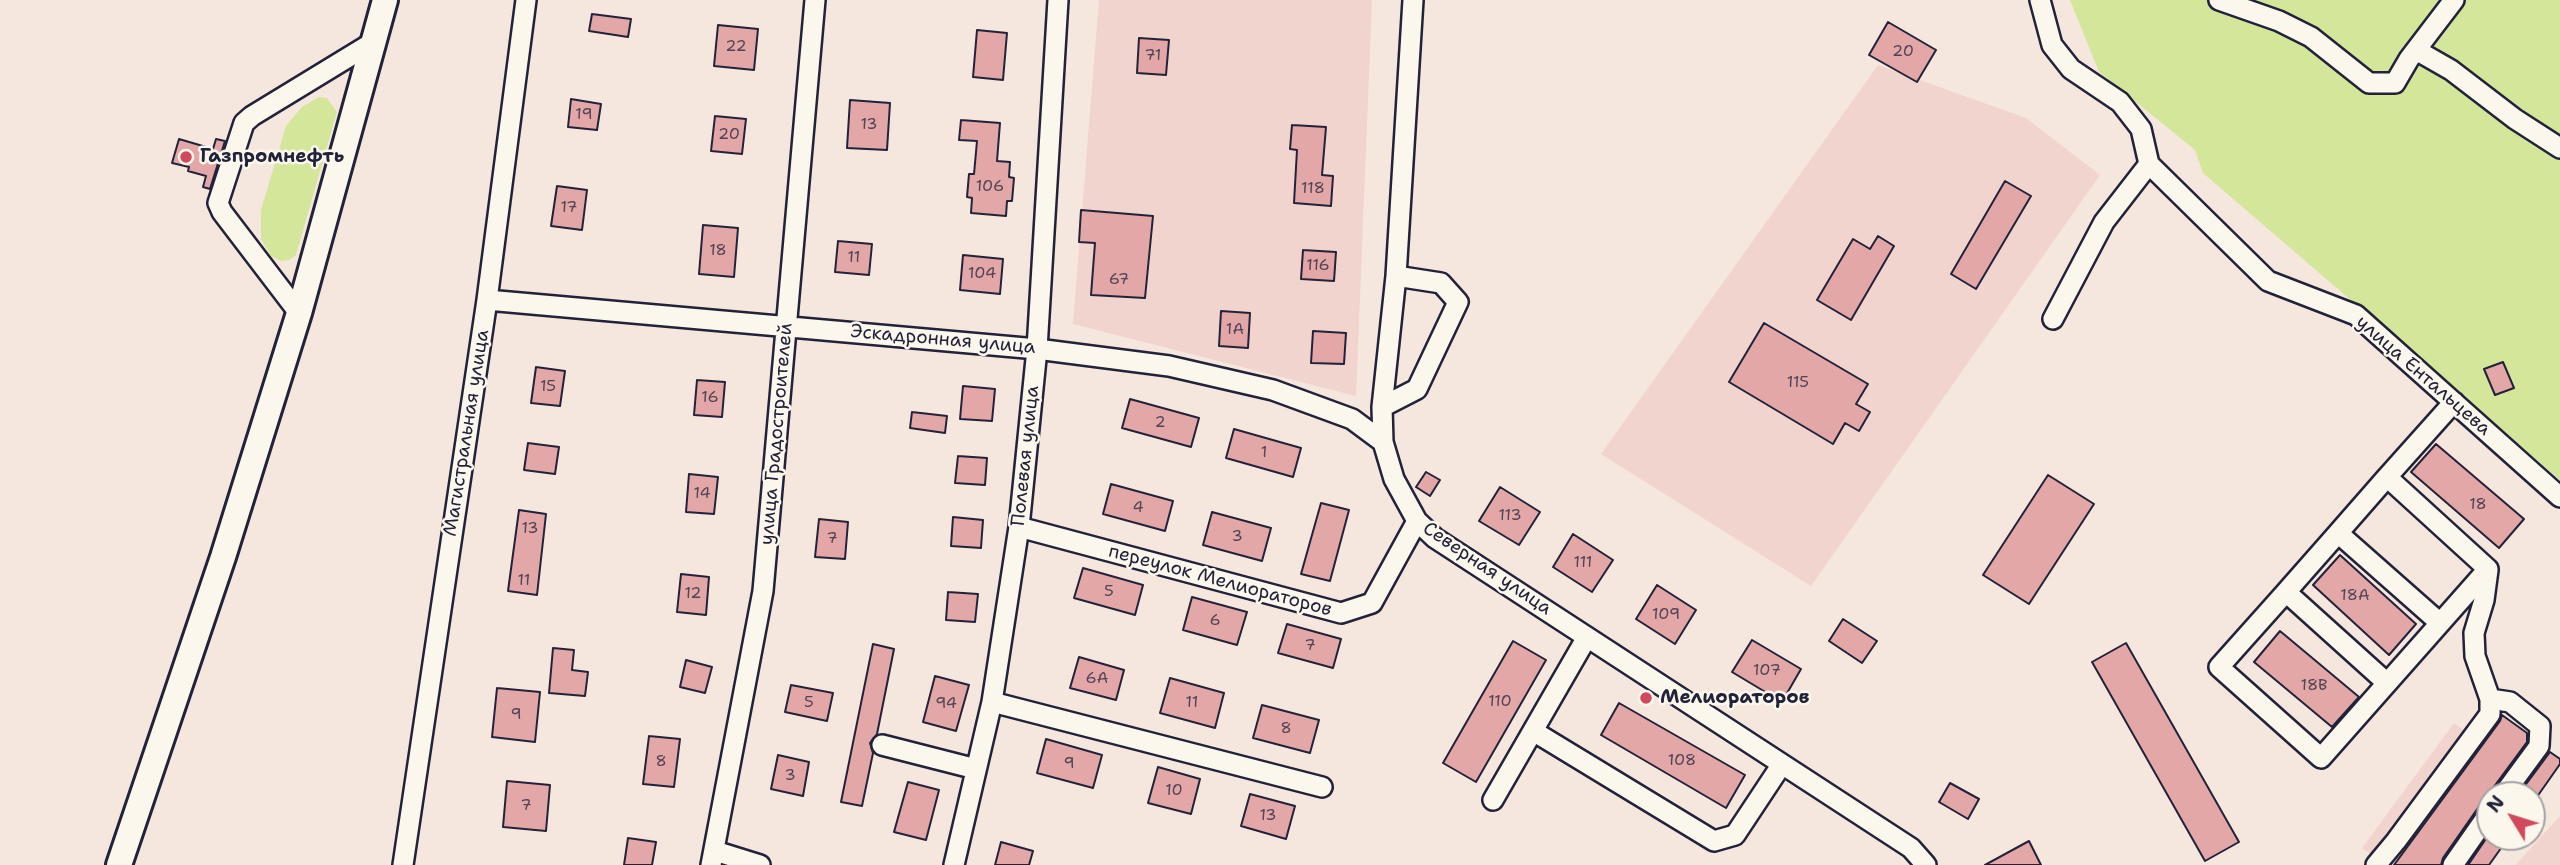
<!DOCTYPE html>
<meta charset="utf-8">
<style>
body{margin:0}
#map{position:relative;width:2560px;height:865px;overflow:hidden;background:#f6e7de;font-family:"Shantell Sans",sans-serif}
canvas{display:block}
.north{position:absolute;left:2476px;top:781px;width:70px;height:70px;box-sizing:border-box;background:#fbf7ec;border:2px solid #a4a2a5;border-radius:50%;rotate:308deg;font-size:19px;font-weight:700;line-height:28px;text-align:center;color:#22223b}
.north::after{content:'';display:block;margin:auto;width:24px;height:32px;background:#d1495b;clip-path:polygon(50% 0,100% 100%,50% 72%,0 100%)}
</style>
<div id="map">
<canvas width="2560" height="865"></canvas>
<div class="north">N</div>
</div>
<script>
const c = document.querySelector('canvas').getContext('2d');
c.lineJoin = 'round';
function fillPath(path, color) {
  c.fillStyle = color;
  c.fill(path, 'evenodd');
}
function shape(rows) {
  const path = new Path2D();
  for (const r of rows) {
    path.moveTo(r[0], r[1]);
    for (let i = 2; i < r.length; i += 2) path.lineTo(r[i], r[i + 1]);
  }
  return path;
}
function stroke(path, color, width, dash) {
  c.strokeStyle = color;
  c.lineWidth = width;
  c.lineCap = dash ? 'butt' : 'round';
  c.setLineDash(dash || []);
  c.stroke(path);
}
function label(font, color, halo, rows, align = 'center') {
  c.font = font + ' "Shantell Sans",sans-serif';
  c.lineWidth = 5;
  c.setLineDash([]);
  c.textBaseline = 'middle';
  c.strokeStyle = halo;
  c.fillStyle = color;
  for (const [text, x, y, turn = 0] of rows) {
    c.save();
    c.translate(x, y);
    c.rotate((+turn || 0) * Math.PI / 180);
    c.textAlign = isNaN(turn) ? turn : align;
    if (halo) c.strokeText(text, 0, 0);
    c.fillText(text, 0, 0);
    c.restore();
  }
}
const built = shape([
 [1099,0,1372,0,1356,396,1073,324],
 [1878,65,2026,118,2100,175,1811,586,1601,454],
 [2454,723,2468,733,2376,858,2362,848],
 [2560,816,2560,865,2516,865,2519,861]
]);
const green = shape([
 [2070,0,2560,0,2560,480,2203,173,2195,150,2099,72],
 [319,97,327,98,337,112,296,255,289,260,281,261,271,256,261,239,261,210,286,126,302,107]
]);
const building = shape([
 [592,14,631,19,628,37,589,31,592,14],
 [1888,22,1936,50,1917,82,1869,55,1888,22],
 [718,25,758,29,754,70,714,66,718,25],
 [977,30,1007,33,1003,80,973,77,977,30],
 [1139,38,1169,40,1166,75,1137,73,1139,38],
 [571,99,601,104,597,130,568,127,571,99],
 [850,100,890,103,887,150,847,148,850,100],
 [715,116,746,119,742,154,711,151,715,116],
 [961,120,1000,123,997,161,1010,162,1009,177,1014,178,1012,201,1007,201,1006,216,971,213,972,198,967,197,969,174,974,174,977,141,959,140,961,120],
 [1292,125,1326,127,1322,175,1333,176,1331,206,1294,203,1297,150,1290,149,1292,125],
 [179,139,213,149,216,139,225,141,210,189,203,187,206,176,188,171,189,167,172,163,179,139],
 [2005,181,2031,196,1976,289,1951,274,2005,181],
 [557,186,587,190,582,230,551,226,557,186],
 [1081,210,1153,216,1145,298,1091,295,1095,243,1079,242,1081,210],
 [703,225,738,228,734,277,699,274,703,225],
 [1878,236,1894,246,1851,320,1817,300,1853,239,1870,249,1878,236],
 [838,241,872,244,869,275,835,272,838,241],
 [1303,250,1336,252,1334,281,1301,279,1303,250],
 [963,255,1003,259,1000,294,960,290,963,255],
 [1221,311,1250,313,1248,348,1219,346,1221,311],
 [1764,323,1868,384,1856,404,1870,412,1859,431,1845,423,1833,444,1729,382,1764,323],
 [1313,331,1346,333,1344,364,1311,363,1313,331],
 [2503,362,2514,388,2495,395,2484,369,2503,362],
 [536,367,565,371,560,406,531,403,536,367],
 [697,380,725,382,722,417,694,415,697,380],
 [963,386,995,389,992,421,960,419,963,386],
 [1130,399,1199,418,1191,447,1122,428,1130,399],
 [912,412,947,416,945,433,910,428,912,412],
 [1234,429,1301,448,1293,477,1226,458,1234,429],
 [528,443,559,447,555,474,524,470,528,443],
 [2436,444,2524,519,2499,548,2411,472,2436,444],
 [958,456,987,458,985,485,955,483,958,456],
 [1426,472,1440,480,1430,496,1416,487,1426,472],
 [689,474,718,477,714,514,686,512,689,474],
 [2048,475,2094,504,2029,604,1983,575,2048,475],
 [1111,484,1173,501,1165,531,1103,514,1111,484],
 [1500,487,1540,512,1519,545,1479,521,1500,487],
 [1321,503,1349,510,1330,581,1301,574,1321,503],
 [519,510,546,514,537,595,508,591,519,510],
 [1212,512,1271,528,1262,561,1203,545,1212,512],
 [953,517,983,520,981,548,951,546,953,517],
 [819,519,848,522,845,559,815,557,819,519],
 [1573,534,1613,560,1592,592,1553,567,1573,534],
 [2340,555,2416,624,2389,655,2313,585,2340,555],
 [1083,568,1143,585,1135,615,1074,598,1083,568],
 [681,574,709,577,706,615,677,612,681,574],
 [1657,585,1696,610,1675,644,1636,619,1657,585],
 [948,592,978,594,975,622,946,620,948,592],
 [1192,597,1247,612,1237,645,1183,630,1192,597],
 [1843,619,1877,641,1862,663,1829,641,1843,619],
 [1287,624,1341,639,1333,668,1278,653,1287,624],
 [2280,631,2359,697,2332,727,2254,662,2280,631],
 [1752,640,1801,669,1782,702,1732,672,1752,640],
 [1513,641,1546,660,1476,782,1443,763,1513,641],
 [2126,643,2239,842,2205,861,2092,662,2126,643],
 [873,644,894,649,877,734,870,743,873,753,862,806,841,802,873,644],
 [553,648,574,650,572,670,588,672,585,696,549,693,553,648],
 [1079,657,1124,670,1116,700,1070,688,1079,657],
 [686,660,712,667,705,693,680,687,686,660],
 [935,676,969,685,956,731,923,722,935,676],
 [1170,678,1224,693,1215,728,1160,713,1170,678],
 [791,685,833,693,827,721,785,712,791,685],
 [497,688,540,692,535,742,492,737,497,688],
 [1619,703,1745,775,1726,808,1601,735,1619,703],
 [1262,705,1319,720,1310,753,1253,738,1262,705],
 [2502,715,2527,733,2527,742,2493,788,2490,800,2480,805,2443,858,2441,865,2394,865,2500,721,2502,715],
 [649,736,680,739,674,787,643,784,649,736],
 [1046,739,1102,755,1093,788,1037,773,1046,739],
 [2550,752,2560,759,2560,764,2532,804,2532,795,2518,795,2550,752],
 [778,755,809,762,803,796,771,789,778,755],
 [1158,767,1200,779,1191,814,1148,803,1158,767],
 [507,781,550,785,546,831,503,827,507,781],
 [908,782,939,790,926,840,894,832,908,782],
 [1950,783,1979,799,1968,819,1939,802,1950,783],
 [1250,794,1295,806,1286,839,1241,826,1250,794],
 [2490,833,2490,837,2509,837,2489,865,2468,865,2490,833],
 [628,838,656,842,652,865,624,865,628,838],
 [2029,841,2041,865,1985,865,2029,841],
 [1001,842,1033,851,1029,865,995,865,1001,842]
]);
const minor = shape([
 [1413,0,1396,276,1382,407,1383,442,1394,479,1417,521,1435,538,1911,848,1926,865],
 [2040,0,2052,45,2071,69,2120,102,2141,129,2149,164,2104,222,2053,319],
 [2219,0,2279,21,2311,37,2369,83,2395,83,2409,59,2454,0],
 [2416,50,2451,70,2515,119,2560,148],
 [2149,164,2268,281,2356,315,2560,497],
 [487,300,1037,349,1169,366,1273,390,1352,419,1383,442],
 [299,313,222,212,218,203,244,123,252,116,375,41],
 [2454,402,2387,477,2488,569],
 [1382,407,1417,389,1458,302,1441,283,1396,276],
 [2387,477,2338,533,2440,623],
 [1019,527,1341,613,1372,603,1417,521],
 [2338,533,2286,592,2387,683],
 [2286,592,2219,667,2321,758,2488,569],
 [2490,699,2510,702,2540,726,2539,746,2503,795],
 [992,702,1322,787],
 [1533,731,1714,841,1735,835,1782,764],
 [882,745,976,769],
 [1493,800,1587,637],
 [715,851,760,865],
 [403,865,487,300,526,0],
 [711,865,763,591,815,0],
 [954,865,992,702,1019,527,1037,349,1058,0],
 [2376,865,2396,841,2490,714,2490,699,2475,656,2474,633,2484,600,2488,570],
 [2453,865,2490,812]
]);
const major = shape([
 [119,865,223,557,299,313,385,0]
]);
const markers = [
 [186,157,7,"#d1495b"],
 [1646,698,7,"#d1495b"]
];
const numberNames = [
 ["22",736,47],
 ["20",1903,52],
 ["71",1153,56],
 ["19",584,115],
 ["13",869,125],
 ["20",729,135],
 ["106",990,187],
 ["118",1313,189],
 ["17",569,208],
 ["18",718,251],
 ["11",854,258],
 ["116",1318,266],
 ["104",982,274],
 ["67",1119,280],
 ["1А",1235,330],
 ["115",1798,383],
 ["15",548,387],
 ["16",710,398],
 ["2",1160,423],
 ["1",1264,453],
 ["14",702,494],
 ["18",2478,505],
 ["4",1138,508],
 ["113",1510,516],
 ["13",530,529],
 ["3",1237,537],
 ["7",832,539],
 ["111",1583,563],
 ["11",524,581],
 ["5",1109,592],
 ["12",693,594],
 ["18А",2355,596],
 ["109",1666,615],
 ["6",1215,621],
 ["7",1310,646],
 ["107",1767,671],
 ["6А",1097,679],
 ["18В",2314,686],
 ["110",1500,702],
 ["5",809,703],
 ["11",1192,703],
 ["94",946,704],
 ["9",516,715],
 ["8",1286,729],
 ["108",1682,761],
 ["8",661,762],
 ["9",1069,764],
 ["3",790,776],
 ["10",1174,791],
 ["7",526,806],
 ["13",1268,816]
];
const poiNames = [
 ["Газпромнефть",200,157],
 ["Мелиораторов",1660,698]
];
const streetNames = [
 ["Эскадронная улица",943,340,5],
 ["улица Ентальцева",2423,376,41],
 ["Магистральная улица",467,433,-81],
 ["улица Градостроителей",777,434,-85],
 ["Полевая улица",1026,456,-84],
 ["Северная улица",1487,569,34],
 ["переулок Мелиораторов",1220,581,15]
];
fillPath(built, '#f0d4cd');
fillPath(green, '#d3e69a');
fillPath(building, '#e2a7a6');
stroke(building, '#22223b', 2);
stroke(minor, '#22223b', 24);
stroke(major, '#22223b', 30);
stroke(minor, '#fbf7ec', 19);
stroke(major, '#fbf7ec', 24);
for (const [x, y, r, color] of markers) {
  const dot = new Path2D();
  dot.arc(x, y, r, 0, 2 * Math.PI);
  c.fillStyle = color;
  c.fill(dot);
  stroke(dot, '#fbf7ec', 2.5);
}
label('16px', '#524356', null, numberNames);
label('bold 19px', '#22223b', '#fbf7ec', poiNames, 'left');
label('19px', '#22223b', '#fbf7ec', streetNames);
</script>
